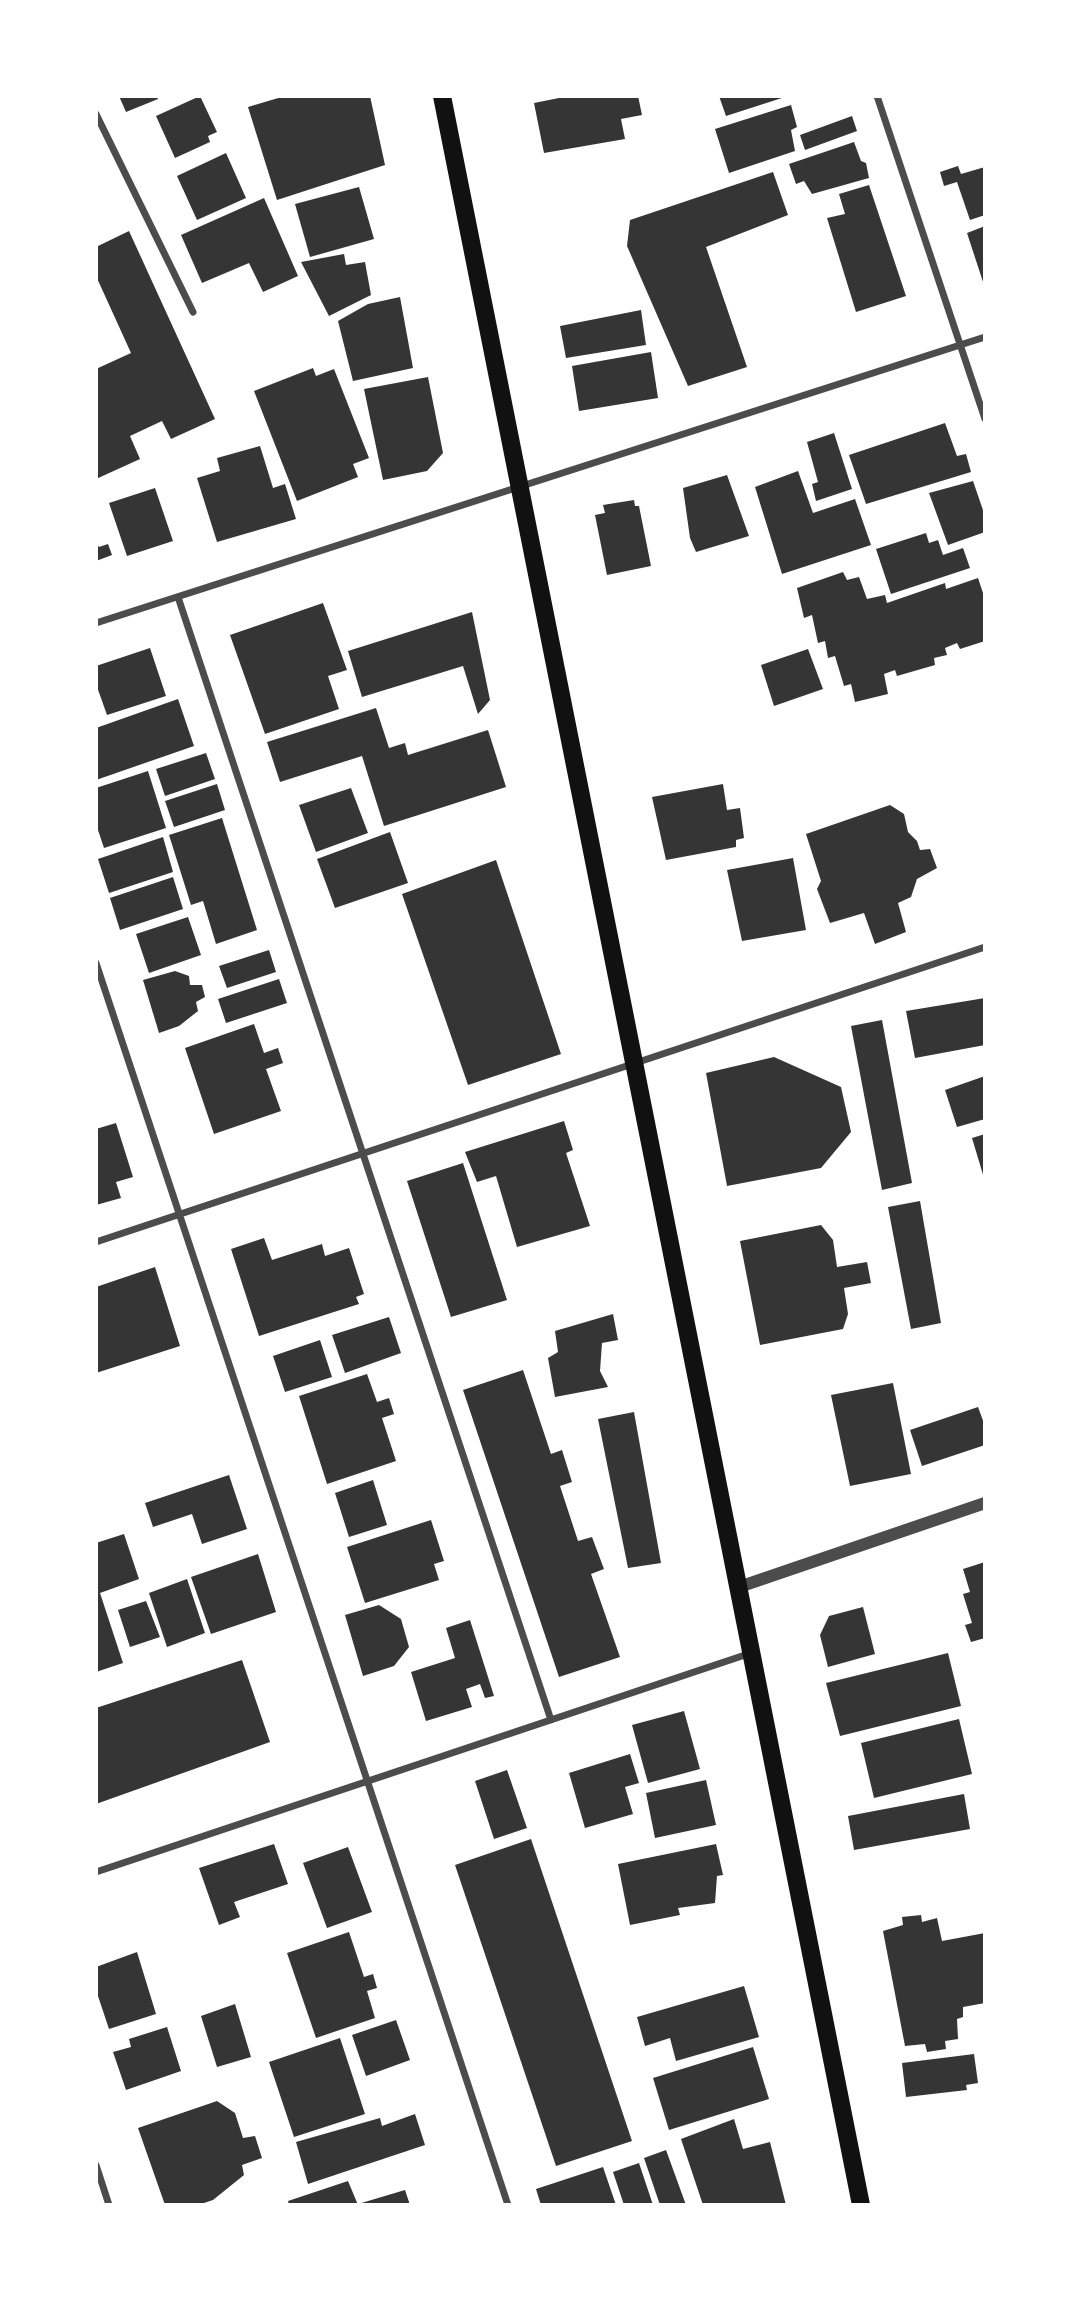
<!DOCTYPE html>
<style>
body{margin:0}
#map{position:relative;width:1081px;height:2301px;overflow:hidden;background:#fff;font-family:Poppins,sans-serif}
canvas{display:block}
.frame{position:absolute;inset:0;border:98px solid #fff;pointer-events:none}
</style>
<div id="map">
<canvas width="1081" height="2301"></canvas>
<div class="frame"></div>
</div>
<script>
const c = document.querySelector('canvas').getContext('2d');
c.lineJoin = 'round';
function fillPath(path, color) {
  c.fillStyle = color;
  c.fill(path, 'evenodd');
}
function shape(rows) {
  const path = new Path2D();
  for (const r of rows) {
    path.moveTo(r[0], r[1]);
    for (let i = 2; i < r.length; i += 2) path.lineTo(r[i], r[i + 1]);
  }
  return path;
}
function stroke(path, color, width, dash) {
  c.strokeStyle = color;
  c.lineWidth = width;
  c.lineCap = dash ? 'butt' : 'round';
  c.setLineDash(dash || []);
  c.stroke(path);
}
const building = shape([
 [119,96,157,96,158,99,126,112],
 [200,96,217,132,208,136,210,142,175,158,156,116],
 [285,96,370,96,385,165,277,200,248,107],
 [569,96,638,96,642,115,621,119,625,139,544,153,534,103],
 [719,96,785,96,785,97,726,116],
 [791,105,797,127,791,130,795,151,729,173,715,129],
 [852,116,857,131,805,150,800,135],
 [854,142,861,161,866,163,869,178,812,194,804,181,796,184,789,164],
 [226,153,246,198,197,220,177,176],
 [958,166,961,174,985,167,985,215,970,220,957,182,944,186,940,172],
 [773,172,788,215,706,247,747,367,688,386,627,246,630,220],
 [869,185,906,296,856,312,827,218,845,214,839,194],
 [359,187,374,239,310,257,295,204],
 [264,198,298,276,263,292,249,263,202,283,181,235],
 [985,226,985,285,984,285,967,233],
 [129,231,215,419,171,439,162,421,130,436,140,459,96,479,96,369,131,353,96,276,96,247],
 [344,254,346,265,365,262,371,295,329,316,301,262],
 [400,297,413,368,353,381,338,321,368,304],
 [641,310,646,345,566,358,560,326],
 [651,352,658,398,579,411,572,366],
 [313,368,316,376,334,369,369,458,353,464,358,477,297,501,254,391],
 [428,377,443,453,427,471,383,480,364,389],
 [945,423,957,456,966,454,971,472,866,504,849,455],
 [834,433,852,489,816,501,812,484,818,482,807,442],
 [260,446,273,488,285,484,296,519,217,542,197,478,220,471,217,458],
 [798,471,813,513,855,499,871,545,782,574,755,487],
 [727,475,749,536,696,552,690,538,683,488],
 [973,481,985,516,985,532,948,545,929,493],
 [155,488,173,541,127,556,109,503],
 [634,500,635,506,639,506,651,566,607,575,595,515,605,513,603,505],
 [926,533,929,543,938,540,943,555,963,548,970,568,891,594,876,549],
 [96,542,99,547,108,544,112,555,96,561],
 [843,572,847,580,859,577,867,599,885,595,887,603,945,583,946,589,978,578,985,599,985,641,960,649,957,643,945,648,947,655,934,658,935,665,897,676,895,670,884,674,888,694,855,702,851,684,844,686,835,656,828,658,825,641,818,643,812,615,804,618,797,588],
 [323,603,347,670,328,676,339,709,265,734,230,635],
 [472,612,490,700,478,714,463,666,362,697,348,651],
 [150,648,166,696,107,715,96,684,96,666],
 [808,649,823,689,774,706,761,665],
 [178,699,194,746,96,780,96,728],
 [376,708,389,748,405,743,408,755,488,730,506,787,384,826,362,756,280,782,267,742],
 [206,753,215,779,165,796,156,769],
 [148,771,166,828,104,848,96,824,96,788],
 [217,784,225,810,174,827,165,801],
 [723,784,727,810,740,808,744,838,736,840,736,847,666,860,652,797],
 [351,788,368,833,316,852,299,805],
 [890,805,904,814,908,832,917,841,920,850,930,849,937,868,917,879,911,897,898,903,906,932,875,944,864,913,830,923,817,889,821,881,806,834],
 [222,818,257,930,216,944,203,901,191,905,169,835],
 [390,832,408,883,335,908,317,859],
 [163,837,173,872,109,893,98,859],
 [793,858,806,930,742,941,727,870],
 [496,860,561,1054,468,1085,402,894],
 [173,877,183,909,120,930,110,898],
 [188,917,201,955,149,973,136,934],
 [269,950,276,972,227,988,219,966],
 [175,971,189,976,190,985,202,985,205,997,196,1002,198,1011,179,1026,159,1033,143,980],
 [279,979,287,1003,226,1023,218,999],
 [985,998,985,1045,915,1058,906,1011],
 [882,1020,912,1183,882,1190,851,1026],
 [254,1024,264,1053,278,1048,283,1063,266,1069,281,1111,214,1134,185,1048],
 [774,1057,841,1087,851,1132,821,1168,727,1186,706,1073],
 [985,1076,985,1119,957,1127,945,1090],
 [564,1121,573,1150,566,1153,590,1226,517,1247,496,1176,477,1182,465,1152],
 [116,1123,133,1177,116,1182,121,1198,96,1205,96,1129],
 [985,1134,985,1177,984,1178,972,1138],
 [463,1163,507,1300,451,1317,407,1181],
 [920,1201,941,1323,911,1329,888,1207],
 [821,1225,833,1240,837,1267,867,1262,871,1283,844,1288,848,1314,843,1329,760,1345,740,1241],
 [264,1238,272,1260,322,1244,325,1256,349,1248,364,1294,356,1297,359,1304,259,1336,231,1249],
 [155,1267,180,1346,96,1373,96,1287],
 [613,1314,618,1340,602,1343,600,1371,608,1387,555,1397,548,1358,558,1352,555,1331],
 [389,1317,401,1353,345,1373,332,1335],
 [320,1340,332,1377,285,1392,273,1356],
 [523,1370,551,1454,562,1450,572,1482,560,1486,578,1541,592,1537,604,1569,591,1574,620,1657,559,1677,463,1390],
 [367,1374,377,1402,389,1398,394,1414,382,1418,396,1461,327,1484,299,1396],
 [893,1383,911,1474,850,1486,831,1395],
 [978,1407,985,1426,985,1445,922,1466,910,1430],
 [634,1412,661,1563,628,1568,598,1419],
 [229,1475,247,1529,202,1544,192,1514,153,1527,145,1503],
 [373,1480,387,1525,349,1537,335,1493],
 [431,1520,444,1561,434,1564,439,1580,365,1603,347,1547],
 [124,1534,139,1579,100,1593,123,1663,96,1672,96,1543],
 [258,1554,276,1612,211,1634,191,1577],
 [985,1562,985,1638,971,1642,965,1625,972,1623,963,1594,970,1592,963,1569],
 [187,1579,205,1633,167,1647,149,1593],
 [146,1601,160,1637,130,1647,118,1610],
 [379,1605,401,1619,409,1647,394,1666,363,1676,345,1615],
 [863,1607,875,1654,828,1667,820,1635,829,1616],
 [470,1620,494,1696,485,1698,480,1684,466,1689,472,1707,426,1721,411,1672,455,1658,446,1628],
 [948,1653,961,1706,840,1736,826,1683],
 [242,1660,270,1742,96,1804,96,1708],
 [684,1711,700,1769,648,1783,632,1725],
 [959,1719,972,1774,874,1798,861,1743],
 [630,1754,639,1783,625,1787,633,1814,585,1828,569,1773],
 [507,1770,527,1828,494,1839,475,1781],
 [706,1780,716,1825,655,1838,646,1793],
 [964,1794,970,1829,854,1850,848,1816],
 [531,1839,632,2141,556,2166,455,1865],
 [274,1844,288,1884,234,1902,240,1917,219,1925,199,1868],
 [716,1844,723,1875,717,1876,715,1903,678,1908,680,1915,630,1925,618,1864],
 [348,1847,372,1912,327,1928,303,1863],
 [921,1915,922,1922,937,1918,942,1941,985,1933,985,2003,963,2007,963,2017,957,2019,958,2039,945,2041,946,2049,927,2052,925,2044,905,2046,883,1931,903,1925,902,1917],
 [349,1932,364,1977,373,1974,377,1988,367,1991,375,2018,316,2038,287,1953],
 [137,1952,156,2014,109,2029,96,1990,96,1967],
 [744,1986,759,2037,676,2061,670,2038,645,2046,637,2017],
 [235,2004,251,2057,217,2067,201,2016],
 [396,2020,410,2060,366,2076,352,2035],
 [167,2027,181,2071,126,2090,113,2052,131,2047,129,2039],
 [340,2038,365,2114,294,2137,269,2062],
 [753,2047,769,2099,669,2130,653,2078],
 [974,2054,978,2083,966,2085,967,2090,906,2097,902,2063],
 [217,2101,235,2113,243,2138,255,2136,262,2158,242,2165,244,2175,213,2200,198,2205,165,2205,138,2128],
 [415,2114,425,2145,308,2184,296,2142,380,2118,382,2126],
 [734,2119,743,2149,770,2142,786,2205,703,2205,681,2139],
 [666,2150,686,2205,660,2205,644,2158],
 [639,2163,653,2205,624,2205,613,2172],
 [603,2167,616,2205,541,2205,536,2189],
 [348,2181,358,2205,289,2205,288,2201],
 [405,2190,410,2205,358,2205,358,2204]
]);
const minor = shape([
 [877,96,985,419],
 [96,114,193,312],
 [178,597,551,1720],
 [96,623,985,337],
 [96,963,508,2205],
 [96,1242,985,947],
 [96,1872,751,1653],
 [96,2165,109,2205]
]);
const tertiary = shape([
 [739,1587,985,1503]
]);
const primary = shape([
 [442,96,861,2205]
]);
fillPath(building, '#353535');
stroke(minor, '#4c4c4c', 7);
stroke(tertiary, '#4c4c4c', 12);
stroke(primary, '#111', 18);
</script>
